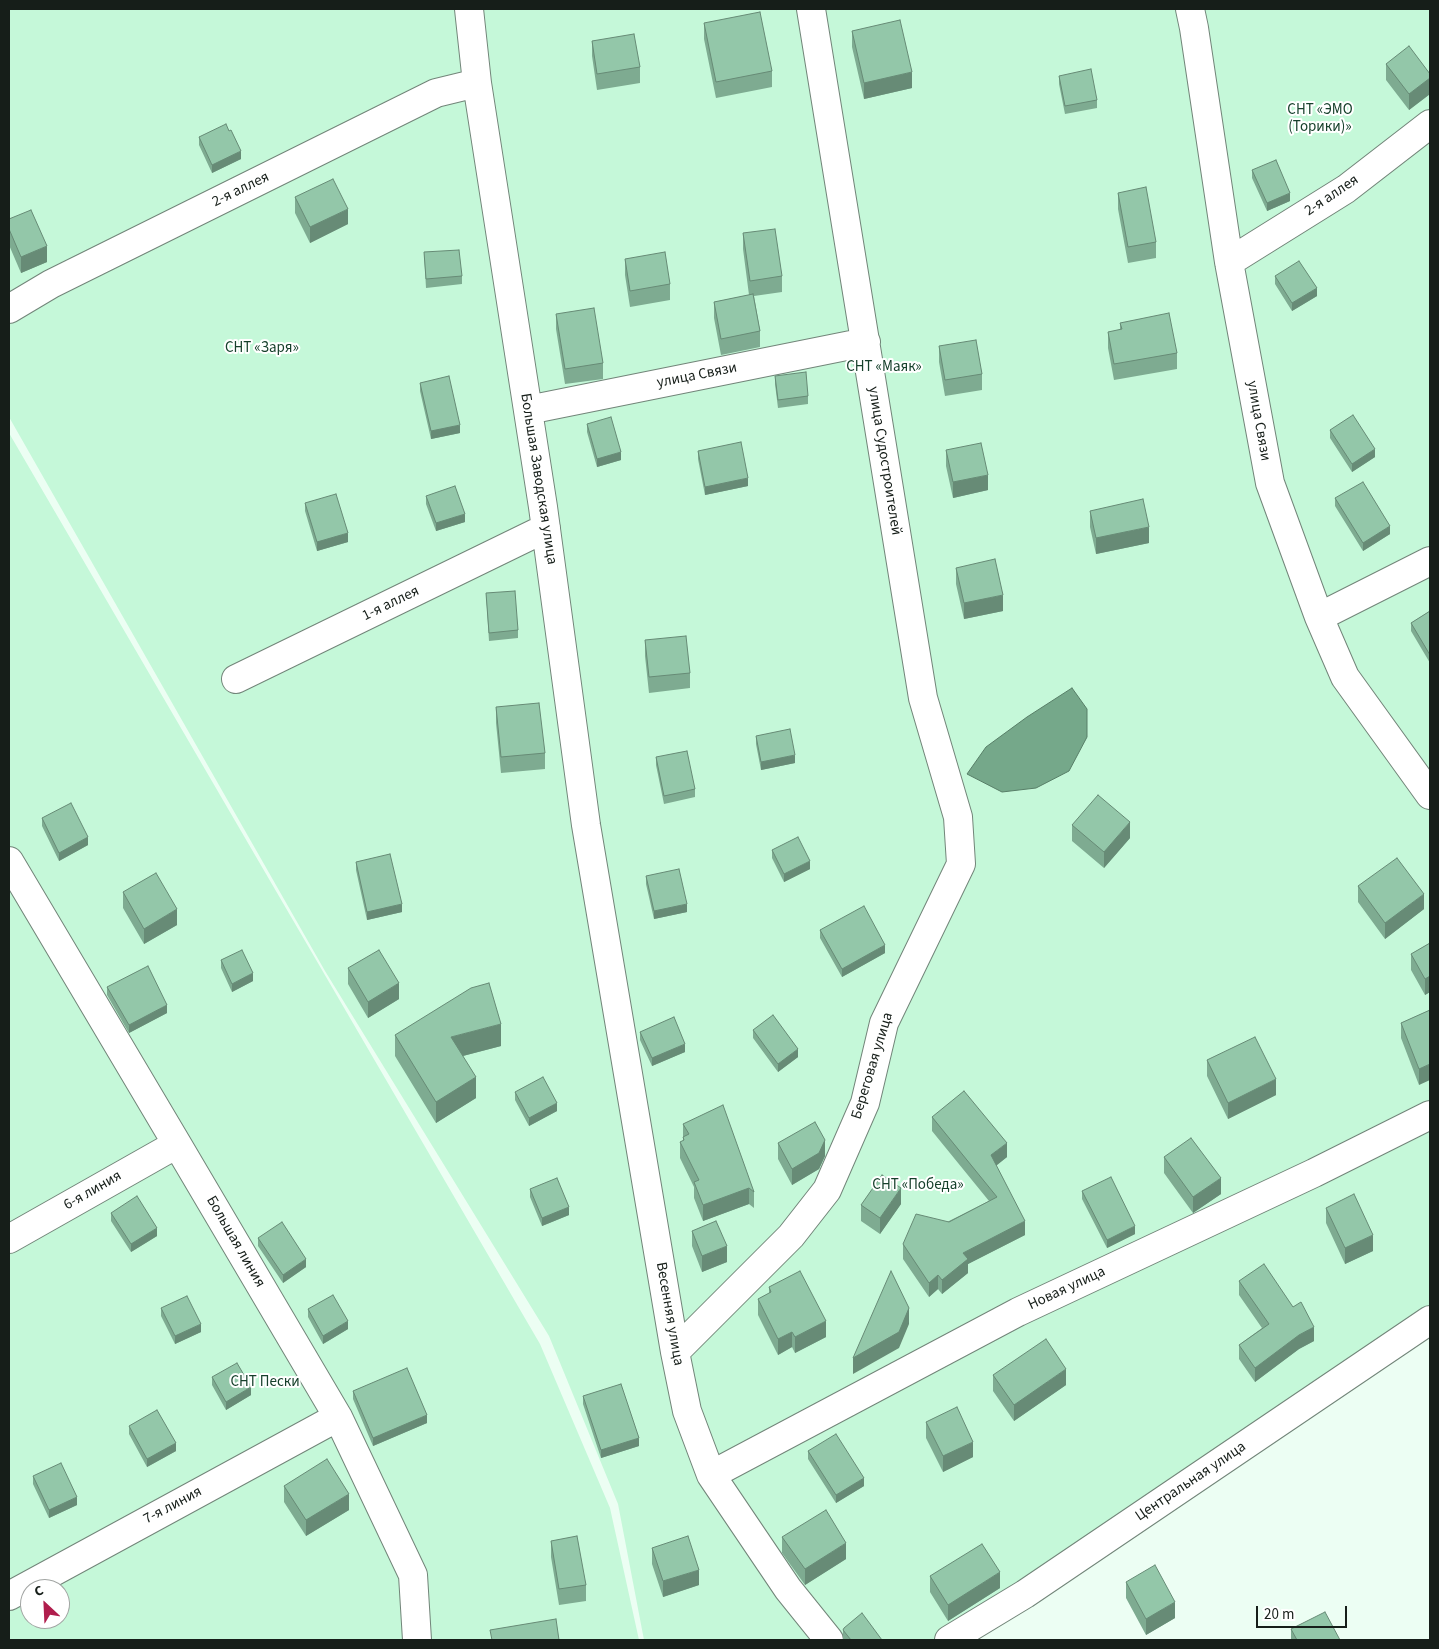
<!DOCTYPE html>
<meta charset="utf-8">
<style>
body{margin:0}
#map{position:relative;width:1439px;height:1649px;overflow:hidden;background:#ecfef3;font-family:"Source Sans 3",sans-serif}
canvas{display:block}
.frame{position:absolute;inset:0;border:10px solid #161e19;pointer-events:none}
.north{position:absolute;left:20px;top:1579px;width:50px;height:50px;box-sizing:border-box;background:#fff;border:1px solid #a2a5a3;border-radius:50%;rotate:335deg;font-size:14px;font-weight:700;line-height:20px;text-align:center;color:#161e19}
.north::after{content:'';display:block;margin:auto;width:18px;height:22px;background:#b01e4d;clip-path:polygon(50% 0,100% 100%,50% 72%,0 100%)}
.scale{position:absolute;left:1256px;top:1606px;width:91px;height:22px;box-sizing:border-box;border:2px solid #161e19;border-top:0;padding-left:6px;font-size:15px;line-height:18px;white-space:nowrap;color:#161e19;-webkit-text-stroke:4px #fff;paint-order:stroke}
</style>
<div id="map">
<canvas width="1439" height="1649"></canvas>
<div class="frame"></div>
<div class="north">С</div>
<div class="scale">20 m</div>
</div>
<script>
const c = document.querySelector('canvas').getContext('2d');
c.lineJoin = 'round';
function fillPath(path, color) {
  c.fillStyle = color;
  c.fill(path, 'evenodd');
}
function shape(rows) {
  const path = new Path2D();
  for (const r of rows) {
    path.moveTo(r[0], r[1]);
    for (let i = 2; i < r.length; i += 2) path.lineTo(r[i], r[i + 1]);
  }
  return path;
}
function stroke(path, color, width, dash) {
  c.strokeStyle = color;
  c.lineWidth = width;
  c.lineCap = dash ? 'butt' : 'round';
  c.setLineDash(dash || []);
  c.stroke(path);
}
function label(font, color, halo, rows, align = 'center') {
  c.font = font + ' "Source Sans 3",sans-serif';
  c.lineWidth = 4;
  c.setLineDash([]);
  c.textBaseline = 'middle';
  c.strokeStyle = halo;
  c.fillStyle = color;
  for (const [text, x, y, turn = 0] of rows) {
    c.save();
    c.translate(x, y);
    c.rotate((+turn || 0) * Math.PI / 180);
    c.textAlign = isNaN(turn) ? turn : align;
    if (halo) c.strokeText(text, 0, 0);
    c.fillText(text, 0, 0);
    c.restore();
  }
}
const green = shape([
 [9,9,1430,9,1430,1320,949,1640,644,1640,618,1504,549,1336,325,971,9,417],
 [9,433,540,1344,610,1508,639,1640,9,1640],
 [30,1589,60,1589,60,1619,30,1619]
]);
const water = shape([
 [1072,688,1087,709,1087,737,1069,771,1036,788,1002,792,967,774,986,747,1027,717,1072,688]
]);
const street = shape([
 [469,9,477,83,543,507,586,825,675,1352,687,1411,711,1475,788,1589,829,1640],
 [1190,9,1194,28,1229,262,1270,483,1319,617,1345,677,1430,795],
 [1229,262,1346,189,1430,124],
 [9,309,51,284,436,93,477,83],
 [528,410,866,342],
 [1319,617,1430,561],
 [236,679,546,528],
 [9,861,177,1144,338,1417,413,1575,417,1640],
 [9,1239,177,1144],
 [675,1352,791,1236,827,1190,865,1103,884,1023,961,864,958,817,923,698,811,9],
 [711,1475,1018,1312,1314,1173,1430,1115],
 [9,1596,338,1417],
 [949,1640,1025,1594,1430,1320]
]);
const wall = shape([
 [704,23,772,71,772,87,716,98,704,39],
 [852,31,912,88,864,99,852,47],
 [592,41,640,67,640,83,597,90,592,56],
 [1386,64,1430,74,1430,94,1409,110,1386,80],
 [1059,76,1097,100,1097,108,1065,114,1059,84],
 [229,131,241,159,212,173,199,145,199,137],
 [1252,170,1290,201,1267,211,1252,178],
 [1118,193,1156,242,1156,258,1128,263,1118,209],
 [295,197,348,224,310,243,295,213],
 [9,219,47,262,21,273,9,245],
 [743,233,782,276,782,292,754,296,760,331,760,347,721,355,714,318,714,302,749,295,743,249],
 [424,252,462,276,462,284,426,288],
 [625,259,670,284,670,300,630,307,625,275],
 [1275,276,1317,296,1292,311,1275,284],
 [556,314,603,363,603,379,565,384,556,329],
 [1120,323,1177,353,1177,369,1114,380,1108,348,1108,332,1120,330],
 [939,346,982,374,982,390,945,396,939,362],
 [775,376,808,396,808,404,778,408,775,384],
 [420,383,460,433,431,439,420,391],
 [587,424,621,460,597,467,587,432],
 [1330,430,1375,457,1352,472,1330,438],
 [946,450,988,490,953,498,946,466],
 [698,451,748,486,705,495,698,459],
 [426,496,465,522,436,531,426,504],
 [1335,498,1390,534,1363,551,1335,506],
 [305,503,348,542,317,551,305,511],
 [1090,511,1149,543,1096,554,1090,527],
 [956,568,1003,611,964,619,956,584],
 [486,593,518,630,518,638,489,641],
 [1430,611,1430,663,1411,631,1411,623],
 [645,640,690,673,690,688,649,693,645,656],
 [496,707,545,753,545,769,501,773,496,723],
 [756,736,795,763,761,770,756,744],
 [656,757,695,789,695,797,664,804,656,765],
 [42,818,88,845,59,861,42,826],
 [1072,825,1130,838,1104,868,1072,841],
 [772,850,810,869,784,882,772,858],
 [356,862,402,912,367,920,356,870],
 [646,876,687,912,654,919,646,884],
 [1358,886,1424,909,1385,939,1358,902],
 [123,892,177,925,144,944,123,908],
 [820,930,885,953,842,977,820,938],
 [1430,943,1430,992,1425,995,1411,970,1411,954],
 [221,960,253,981,232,992,221,968],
 [348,968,399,999,368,1018,348,984],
 [107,987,167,1013,129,1033,107,995],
 [1430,1010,1419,1085,1401,1038,1401,1023],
 [753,1030,798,1057,778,1072,753,1038],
 [640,1032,685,1052,652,1066,640,1040],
 [395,1035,501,1046,463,1056,476,1098,436,1123,395,1056],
 [1207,1060,1276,1095,1228,1119,1207,1076],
 [515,1092,557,1111,529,1126,515,1100],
 [932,1117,1007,1157,996,1165,1025,1235,968,1264,968,1273,942,1294,938,1289,929,1297,903,1259,903,1244,989,1201,932,1131],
 [683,1124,754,1192,754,1208,749,1204,703,1221,694,1198,694,1187,680,1158,680,1142,683,1141],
 [778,1143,825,1156,819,1169,792,1185,778,1159],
 [1164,1157,1221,1194,1193,1213,1164,1173],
 [530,1189,569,1215,542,1226,530,1197],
 [1082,1191,1135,1234,1107,1248,1082,1199],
 [901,1204,880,1234,861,1221,861,1205],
 [1326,1208,1373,1251,1345,1264,1326,1223],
 [111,1213,157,1236,131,1252,111,1221],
 [692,1231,727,1262,702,1272,692,1246],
 [258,1238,306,1267,283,1283,258,1246],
 [1239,1281,1293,1307,1314,1341,1299,1349,1255,1382,1239,1359,1239,1345,1262,1328,1239,1295],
 [769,1287,826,1337,795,1353,792,1347,778,1355,758,1315,758,1299,769,1294],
 [161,1308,201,1332,175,1344,161,1316],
 [308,1309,348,1329,323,1344,308,1317],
 [993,1375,1066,1385,1014,1421,993,1391],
 [212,1377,251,1395,226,1410,212,1385],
 [353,1391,427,1423,373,1446,353,1399],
 [583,1396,639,1446,601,1458,583,1404],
 [926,1422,973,1457,943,1472,926,1438],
 [129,1426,176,1451,147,1467,129,1434],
 [808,1451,864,1486,836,1503,808,1459],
 [33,1476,77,1505,49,1518,33,1484],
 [284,1486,349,1510,306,1536,284,1502],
 [782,1537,846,1559,805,1585,782,1553],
 [551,1541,586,1585,586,1601,559,1605,551,1557],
 [652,1548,699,1585,663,1597,652,1564],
 [930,1576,1000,1588,948,1621,930,1592],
 [1126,1582,1175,1618,1146,1635,1126,1598],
 [1291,1629,1340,1640,1291,1640],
 [843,1630,882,1640,843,1640]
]);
const shadedWall = shape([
 [912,72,912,88,864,99,864,83],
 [1430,78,1430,94,1409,110,1409,94],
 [241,151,241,159,212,173,212,165],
 [1290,193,1290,201,1267,211,1267,203],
 [348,209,348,224,310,243,310,227],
 [47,246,47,262,21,273,21,257],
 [1317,288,1317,296,1292,311,1292,303],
 [460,425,460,433,431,439,431,431],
 [1375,449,1375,457,1352,472,1352,464],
 [621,452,621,460,597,467,597,459],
 [988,475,988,490,953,498,953,482],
 [748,478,748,486,705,495,705,487],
 [465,514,465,522,436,531,436,523],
 [1390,526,1390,534,1363,551,1363,543],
 [1149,527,1149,543,1096,554,1096,538],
 [348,533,348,542,317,551,317,542],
 [1003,595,1003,611,964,619,964,603],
 [795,755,795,763,761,770,761,762],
 [1130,822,1130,838,1104,868,1104,852],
 [88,837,88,845,59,861,59,853],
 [810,861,810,869,784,882,784,874],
 [1424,894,1424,909,1385,939,1385,923],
 [402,904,402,912,367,920,367,912],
 [687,904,687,912,654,919,654,911],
 [177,909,177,925,144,944,144,929],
 [885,945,885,953,842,977,842,969],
 [253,973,253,981,232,992,232,984],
 [1430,976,1430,992,1425,995,1425,979],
 [399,983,399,999,368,1018,368,1002],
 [167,1005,167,1013,129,1033,129,1025],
 [501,1024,501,1046,451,1059,451,1037],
 [685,1044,685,1052,652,1066,652,1058],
 [798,1049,798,1057,778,1072,778,1064],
 [1430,1064,1430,1080,1419,1085,1419,1069],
 [476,1077,476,1098,436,1123,436,1102],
 [1276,1079,1276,1095,1228,1119,1228,1103],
 [557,1103,557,1111,529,1126,529,1118],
 [825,1140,825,1156,819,1169,792,1185,792,1169],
 [1007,1143,1007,1157,991,1170,991,1155],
 [1221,1178,1221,1194,1193,1213,1193,1197],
 [749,1188,749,1204,703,1221,703,1205],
 [901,1188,901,1204,880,1234,880,1218],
 [569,1207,569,1215,542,1226,542,1218],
 [1025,1221,1025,1235,968,1264,968,1273,942,1294,942,1280,963,1253],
 [1135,1226,1135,1234,1107,1248,1107,1240],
 [157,1228,157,1236,131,1252,131,1244],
 [1373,1235,1373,1251,1345,1264,1345,1248],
 [727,1246,727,1262,702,1272,702,1256],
 [306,1259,306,1267,283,1283,283,1275],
 [938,1275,938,1289,929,1297,929,1283],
 [909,1308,909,1324,899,1348,853,1374,853,1358],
 [348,1321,348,1329,323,1344,323,1336],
 [826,1321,826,1337,795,1353,795,1337],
 [201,1324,201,1332,175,1344,175,1336],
 [1314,1327,1314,1341,1299,1349,1255,1382,1255,1368,1299,1335],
 [792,1332,792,1347,778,1355,778,1339],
 [1066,1369,1066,1385,1014,1421,1014,1405],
 [251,1387,251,1395,226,1410,226,1402],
 [427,1415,427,1423,373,1446,373,1438],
 [639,1438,639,1446,601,1458,601,1450],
 [973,1442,973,1457,943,1472,943,1456],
 [176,1443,176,1451,147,1467,147,1459],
 [864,1478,864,1486,836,1503,836,1495],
 [349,1494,349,1510,306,1536,306,1520],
 [77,1497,77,1505,49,1518,49,1510],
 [846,1543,846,1559,805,1585,805,1569],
 [699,1570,699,1585,663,1597,663,1581],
 [1000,1572,1000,1588,948,1621,948,1605],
 [1175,1602,1175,1618,1146,1635,1146,1619]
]);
const building = shape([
 [760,12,772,71,716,82,704,23,760,12],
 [900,20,912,72,864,83,852,31,900,20],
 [634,34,640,67,597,74,592,41,634,34],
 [1409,46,1430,74,1430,78,1409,94,1386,64,1409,46],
 [1091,69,1097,100,1065,106,1059,76,1091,69],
 [226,124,229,131,231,130,241,151,212,165,199,137,226,124],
 [1276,160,1290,193,1267,203,1252,170,1276,160],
 [333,179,348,209,310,227,295,197,333,179],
 [1146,187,1156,242,1128,247,1118,193,1146,187],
 [31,210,47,246,21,257,9,229,9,219,31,210],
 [775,229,782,276,750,281,743,233,775,229],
 [459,250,462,276,426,279,424,252,459,250],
 [665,252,670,284,630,291,625,259,665,252],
 [1299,261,1317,288,1292,303,1275,276,1299,261],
 [753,294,760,331,721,339,714,302,753,294],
 [594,308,603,363,565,369,556,314,594,308],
 [1169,313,1177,353,1114,364,1108,332,1122,329,1120,323,1169,313],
 [976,340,982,374,945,380,939,346,976,340],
 [806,372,808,396,778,400,775,376,806,372],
 [449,376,460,425,431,431,420,383,449,376],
 [1353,415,1375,449,1352,464,1330,430,1353,415],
 [611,417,621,452,597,459,587,424,611,417],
 [741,442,748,478,705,487,698,451,741,442],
 [981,443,988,475,953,482,946,450,981,443],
 [1363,482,1390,526,1363,543,1335,498,1363,482],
 [455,486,465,514,436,523,426,496,455,486],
 [336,494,348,533,317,542,305,503,336,494],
 [1143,499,1149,527,1096,538,1090,511,1143,499],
 [995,559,1003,595,964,603,956,568,995,559],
 [515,591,518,630,489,633,486,593,515,591],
 [1430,611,1430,655,1411,623,1430,611],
 [686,636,690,673,649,677,645,640,686,636],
 [539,703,545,753,501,757,496,707,539,703],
 [790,729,795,755,761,762,756,736,790,729],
 [687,751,695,789,664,796,656,757,687,751],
 [1098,795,1130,822,1104,852,1072,825,1098,795],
 [71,803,88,837,59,853,42,818,71,803],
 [798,837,810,861,784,874,772,850,798,837],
 [390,854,402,904,367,912,356,862,390,854],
 [1397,858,1424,894,1385,923,1358,886,1397,858],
 [679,869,687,904,654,911,646,876,679,869],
 [156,873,177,909,144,929,123,892,156,873],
 [864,906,885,945,842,969,820,930,864,906],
 [1430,943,1430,976,1425,979,1411,954,1430,943],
 [242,950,253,973,232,984,221,960,242,950],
 [379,950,399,983,368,1002,348,968,379,950],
 [148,966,167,1005,129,1025,107,987,148,966],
 [489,983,501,1024,451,1037,476,1077,436,1102,395,1035,471,988,489,983],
 [1430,1010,1430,1064,1419,1069,1401,1023,1430,1010],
 [773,1015,798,1049,778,1064,753,1030,773,1015],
 [674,1017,685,1044,652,1058,640,1032,674,1017],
 [1255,1037,1276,1079,1228,1103,1207,1060,1255,1037],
 [543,1077,557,1103,529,1118,515,1092,543,1077],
 [964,1091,1007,1143,991,1155,1025,1221,963,1253,968,1259,942,1280,938,1275,929,1283,903,1244,916,1214,949,1222,997,1197,932,1117,964,1091],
 [723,1105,754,1192,749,1188,703,1205,694,1182,699,1180,680,1142,684,1140,683,1137,689,1134,683,1124,723,1105],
 [815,1122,825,1140,819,1153,792,1169,778,1143,815,1122],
 [1191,1138,1221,1178,1193,1197,1164,1157,1191,1138],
 [882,1175,901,1188,880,1218,861,1205,882,1175],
 [1111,1177,1135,1226,1107,1240,1082,1191,1111,1177],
 [557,1178,569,1207,542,1218,530,1189,557,1178],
 [1354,1194,1373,1235,1345,1248,1326,1208,1354,1194],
 [137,1196,157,1228,131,1244,111,1213,137,1196],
 [716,1221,727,1246,702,1256,692,1231,716,1221],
 [282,1222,306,1259,283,1275,258,1238,282,1222],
 [1264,1264,1293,1307,1301,1302,1314,1327,1299,1335,1255,1368,1239,1345,1269,1324,1239,1281,1264,1264],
 [800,1271,826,1321,795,1337,792,1332,778,1339,758,1299,771,1292,769,1287,800,1271],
 [891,1271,909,1308,899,1332,853,1358,891,1271],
 [333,1295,348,1321,323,1336,308,1309,333,1295],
 [187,1296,201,1324,175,1336,161,1308,187,1296],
 [1046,1339,1066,1369,1014,1405,993,1375,1046,1339],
 [237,1363,251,1387,226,1402,212,1377,237,1363],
 [407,1368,427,1415,373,1438,353,1391,407,1368],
 [621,1384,639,1438,601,1450,583,1396,621,1384],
 [957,1407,973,1442,943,1456,926,1422,957,1407],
 [157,1410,176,1443,147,1459,129,1426,157,1410],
 [836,1434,864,1478,836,1495,808,1451,836,1434],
 [327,1459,349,1494,306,1520,284,1486,327,1459],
 [61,1463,77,1497,49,1510,33,1476,61,1463],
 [826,1510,846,1543,805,1569,782,1537,826,1510],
 [577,1536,586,1585,559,1589,551,1541,577,1536],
 [688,1536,699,1570,663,1581,652,1548,688,1536],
 [982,1544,1000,1572,948,1605,930,1576,982,1544],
 [1155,1565,1175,1602,1146,1619,1126,1582,1155,1565],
 [1325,1612,1340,1640,1297,1640,1291,1629,1325,1612],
 [862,1613,882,1640,851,1640,843,1630,844,1628,862,1613],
 [556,1619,559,1640,492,1640,490,1630,556,1619]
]);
const parkNames = [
 ["СНТ «ЭМО",1320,111],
 ["(Торики)»",1320,128],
 ["СНТ «Заря»",262,349],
 ["СНТ «Маяк»",884,368],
 ["СНТ «Победа»",918,1186],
 ["СНТ Пески",265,1383]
];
const streetNames = [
 ["2-я аллея",241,190,-26],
 ["2-я аллея",1332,196,-34],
 ["улица Связи",697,376,-11],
 ["улица Связи",1258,421,80],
 ["улица Судостроителей",884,461,81],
 ["Большая Заводская улица",538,479,81],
 ["1-я аллея",391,604,-26],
 ["Береговая улица",873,1066,-73],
 ["6-я линия",93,1191,-30],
 ["Большая линия",235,1242,60],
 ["Новая улица",1067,1289,-25],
 ["Весенняя улица",669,1314,80],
 ["Центральная улица",1191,1482,-34],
 ["7-я линия",173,1506,-28]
];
fillPath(green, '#c5f8d9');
fillPath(water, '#75a88a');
stroke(water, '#587f68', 1);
stroke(street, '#728579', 30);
stroke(street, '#fff', 28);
fillPath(wall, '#7eab91');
fillPath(shadedWall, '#678b76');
fillPath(building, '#93c7a9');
stroke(building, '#678b76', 1);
label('15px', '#16402b', '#fff', parkNames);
label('15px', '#161e19', '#fff', streetNames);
</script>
